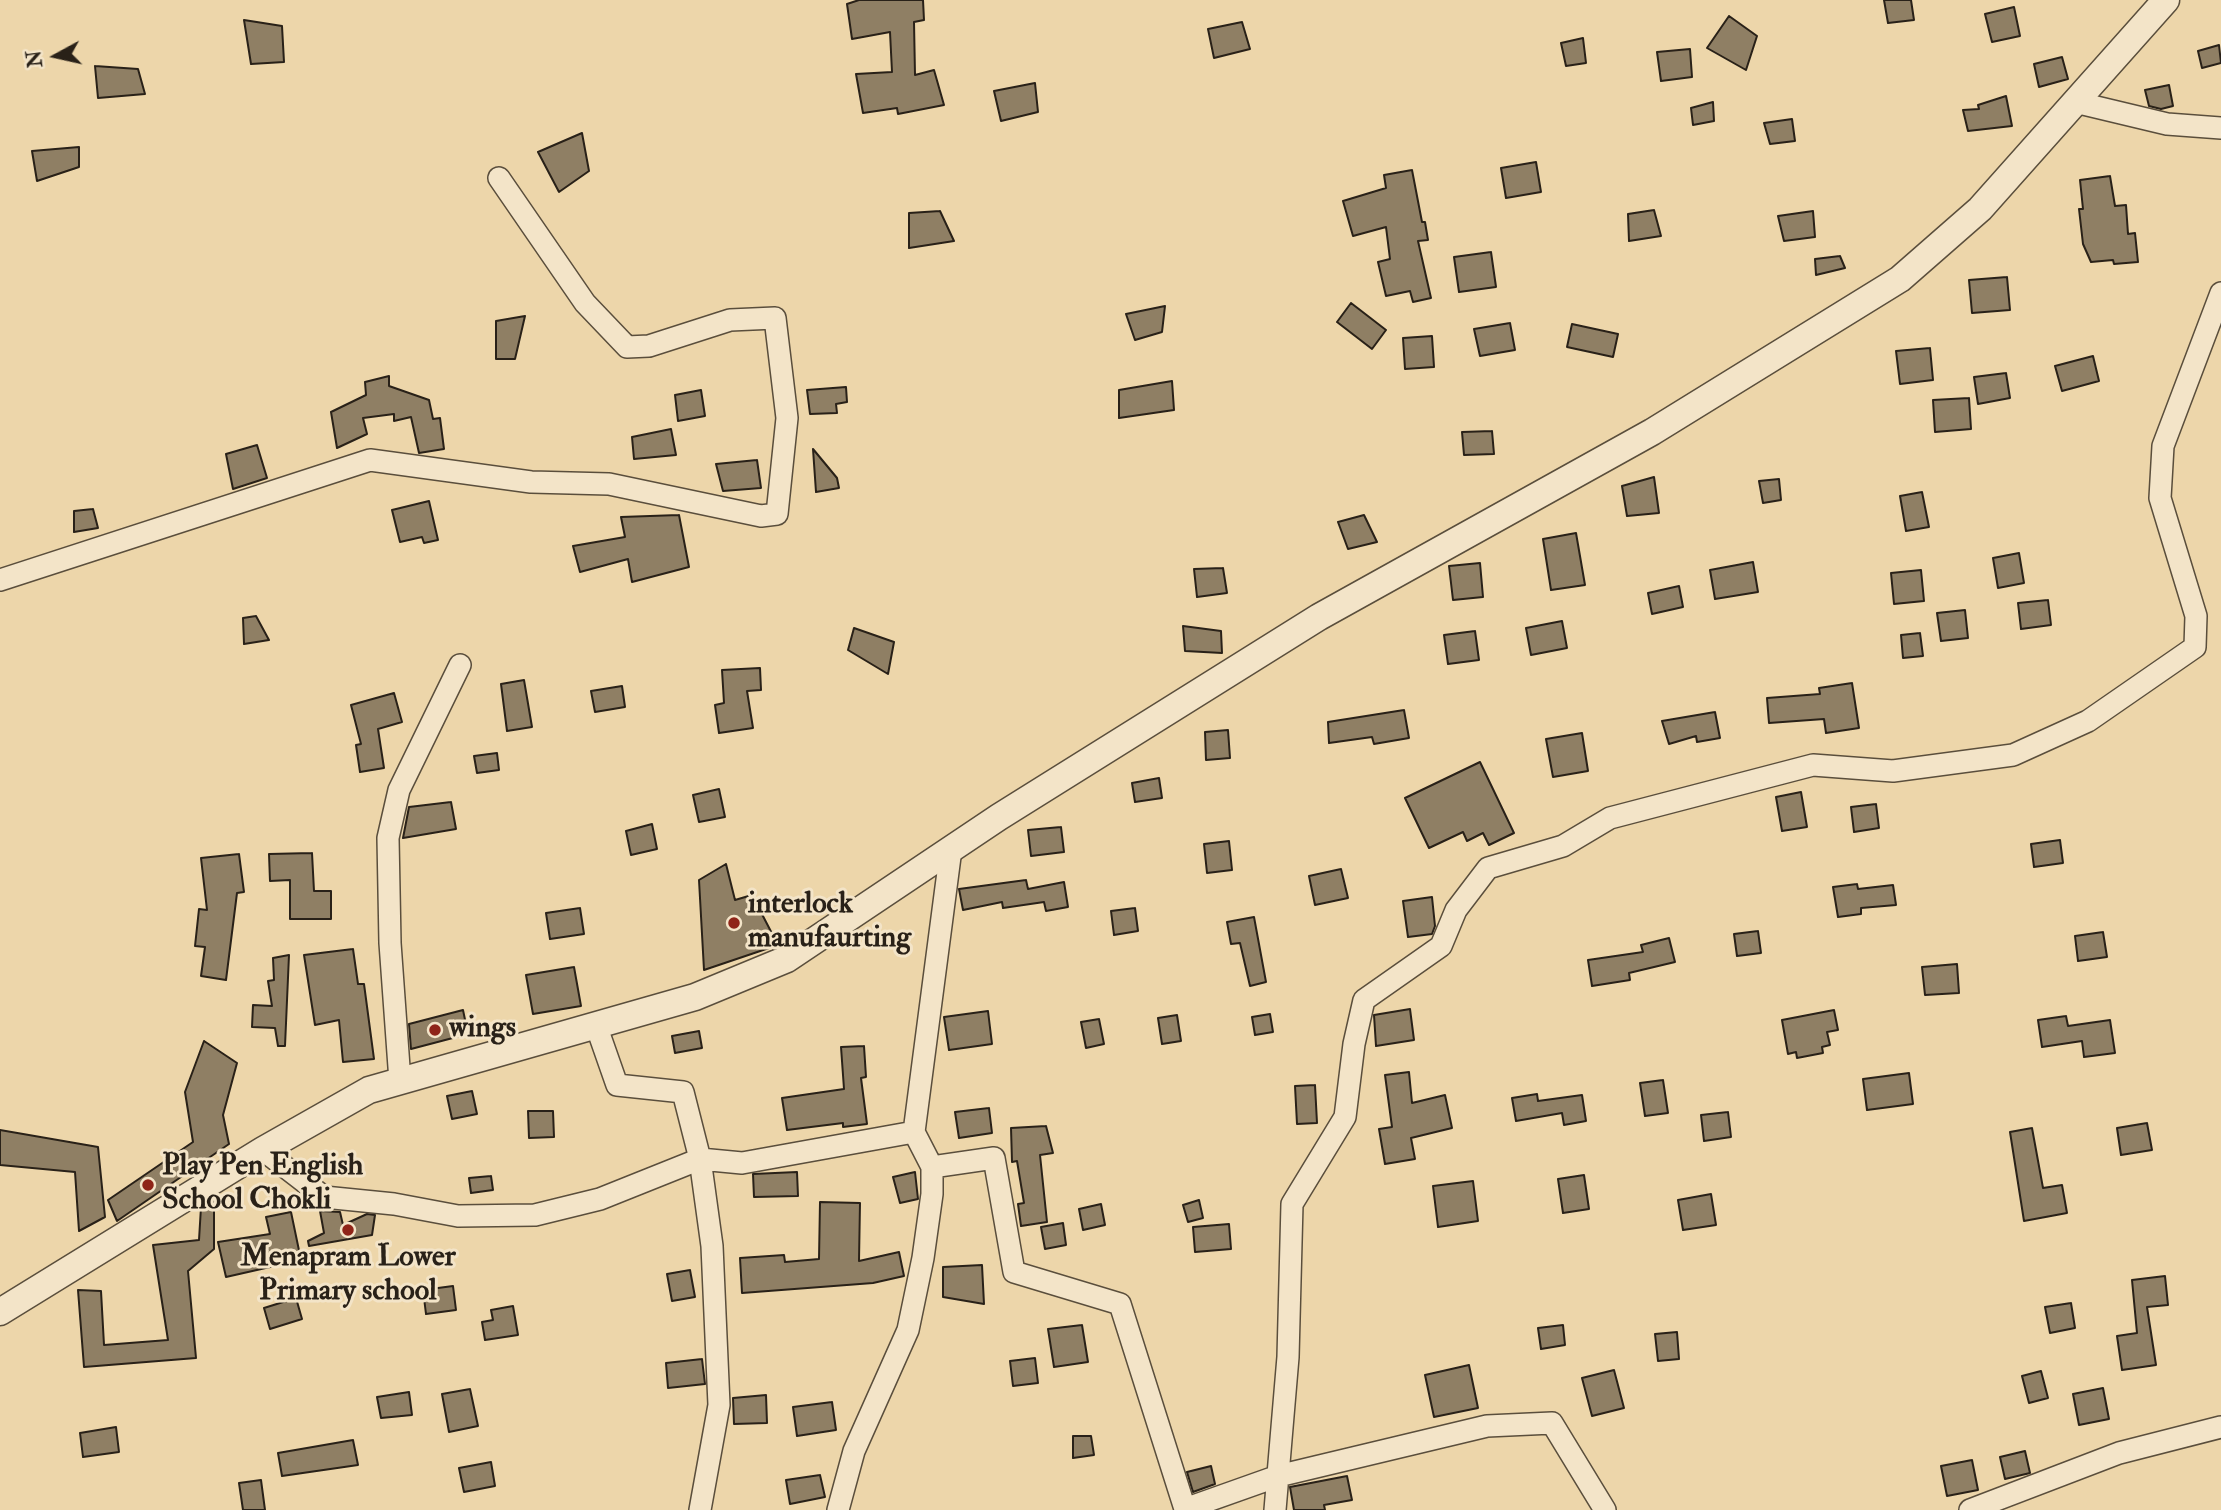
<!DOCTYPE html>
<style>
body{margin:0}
#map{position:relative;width:2221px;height:1510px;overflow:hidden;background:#edd6aa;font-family:"IM FELL Double Pica",serif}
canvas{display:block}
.north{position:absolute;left:21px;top:21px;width:70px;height:70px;-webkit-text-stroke:5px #f3e4c8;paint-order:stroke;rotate:262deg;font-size:19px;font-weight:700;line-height:28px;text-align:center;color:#292118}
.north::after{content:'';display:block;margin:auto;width:24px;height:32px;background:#292118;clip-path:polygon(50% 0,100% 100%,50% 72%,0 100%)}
</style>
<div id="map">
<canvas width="2221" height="1510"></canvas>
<div class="north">N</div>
</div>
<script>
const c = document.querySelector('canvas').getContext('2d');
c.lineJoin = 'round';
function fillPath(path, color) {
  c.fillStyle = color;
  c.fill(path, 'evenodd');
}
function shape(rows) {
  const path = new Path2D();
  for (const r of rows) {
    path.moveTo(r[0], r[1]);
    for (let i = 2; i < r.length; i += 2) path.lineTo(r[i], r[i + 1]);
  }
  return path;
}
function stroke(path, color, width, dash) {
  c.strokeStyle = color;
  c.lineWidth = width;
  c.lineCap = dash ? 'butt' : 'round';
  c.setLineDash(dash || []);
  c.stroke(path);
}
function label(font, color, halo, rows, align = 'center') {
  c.font = font + ' "IM FELL Double Pica",serif';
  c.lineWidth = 6;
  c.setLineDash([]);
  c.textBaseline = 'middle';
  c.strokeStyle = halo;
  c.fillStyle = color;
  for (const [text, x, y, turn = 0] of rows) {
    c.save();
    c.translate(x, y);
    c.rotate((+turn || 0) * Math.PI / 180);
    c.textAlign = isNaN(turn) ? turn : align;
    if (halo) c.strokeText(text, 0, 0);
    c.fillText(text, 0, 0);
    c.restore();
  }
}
const building = shape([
 [859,0,923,0,924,20,914,22,915,75,934,70,944,105,898,114,897,108,863,113,856,74,892,72,890,32,852,39,847,4,859,0],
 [1884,0,1911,0,1914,20,1888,23,1884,0],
 [2014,7,2020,36,1992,42,1985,14,2014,7],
 [1729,16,1757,36,1746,70,1707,48,1729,16],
 [244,20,282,26,284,62,251,64,244,20],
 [1242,22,1250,49,1214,58,1208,29,1242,22],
 [1583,38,1586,63,1566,66,1561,43,1583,38],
 [2219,45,2221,63,2202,68,2198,51,2219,45],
 [1690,49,1692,77,1661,81,1657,52,1690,49],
 [2062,57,2068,79,2039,87,2034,64,2062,57],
 [95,66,138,69,145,94,98,98,95,66],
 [1035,83,1038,112,1001,121,994,91,1035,83],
 [2169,85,2173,106,2161,109,2149,106,2145,90,2169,85],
 [2006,96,2012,126,1968,131,1963,110,1979,109,1978,105,2006,96],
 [1713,102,1714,121,1693,125,1691,108,1713,102],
 [1792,119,1795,141,1770,144,1764,123,1792,119],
 [582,133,589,171,559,192,538,152,582,133],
 [79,147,79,167,37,181,32,151,79,147],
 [1536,162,1541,192,1506,198,1501,168,1536,162],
 [1412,170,1422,222,1425,222,1428,240,1418,241,1431,298,1413,302,1410,291,1386,296,1378,262,1390,259,1386,227,1353,236,1343,201,1386,188,1384,175,1412,170],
 [2110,176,2115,206,2126,205,2128,234,2135,233,2138,262,2114,264,2113,260,2091,262,2083,244,2079,209,2083,209,2080,180,2110,176],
 [1654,210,1661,236,1629,241,1628,214,1654,210],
 [940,211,954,241,909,248,909,213,940,211],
 [1813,211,1815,237,1784,241,1778,216,1813,211],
 [1491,252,1496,287,1459,292,1454,257,1491,252],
 [1840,256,1845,268,1816,275,1815,259,1840,256],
 [2007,277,2010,310,1972,313,1969,280,2007,277],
 [1351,303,1386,330,1372,349,1337,322,1351,303],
 [1165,306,1162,332,1135,340,1126,314,1165,306],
 [525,316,515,359,496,359,496,321,525,316],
 [1510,323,1515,350,1480,356,1474,329,1510,323],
 [1572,324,1618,334,1613,357,1567,347,1572,324],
 [1432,336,1434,367,1405,369,1403,338,1432,336],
 [1930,348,1933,380,1900,384,1896,351,1930,348],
 [2093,356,2099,381,2062,391,2055,366,2093,356],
 [2006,373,2010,398,1978,404,1974,377,2006,373],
 [389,376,389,386,429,400,433,419,440,418,444,449,419,453,411,417,394,421,394,414,363,418,367,434,337,448,331,412,366,395,365,382,389,376],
 [1172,381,1174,410,1119,418,1119,390,1172,381],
 [846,387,847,402,836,404,837,413,810,414,807,390,846,387],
 [701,390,705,416,678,421,675,395,701,390],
 [1969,398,1971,429,1935,432,1933,400,1969,398],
 [671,429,676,455,634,459,632,437,671,429],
 [1492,431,1494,454,1464,455,1462,432,1492,431],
 [257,445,267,478,233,489,226,454,257,445],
 [813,449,837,478,839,488,816,492,813,449],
 [757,460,761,488,723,491,716,464,757,460],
 [1654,477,1659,513,1627,516,1622,486,1654,477],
 [1779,479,1781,500,1763,503,1759,481,1779,479],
 [1922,492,1929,527,1906,531,1900,496,1922,492],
 [429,501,438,540,424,543,422,537,400,542,392,510,429,501],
 [93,509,98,528,74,532,74,511,93,509],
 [679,515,689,567,632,582,628,559,580,572,573,546,625,537,621,517,679,515],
 [1364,515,1377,542,1348,549,1338,522,1364,515],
 [1576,533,1585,585,1551,590,1543,539,1576,533],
 [2019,553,2024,583,1998,588,1993,558,2019,553],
 [1753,562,1758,592,1715,599,1710,570,1753,562],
 [1480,563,1483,597,1453,600,1449,566,1480,563],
 [1223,568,1227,593,1197,597,1194,569,1223,568],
 [1921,570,1924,601,1894,604,1891,573,1921,570],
 [1679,586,1683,607,1652,614,1648,593,1679,586],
 [2048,600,2051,625,2021,629,2018,603,2048,600],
 [1965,610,1968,638,1941,641,1937,613,1965,610],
 [256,616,269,640,244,644,243,618,256,616],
 [1562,621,1567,648,1531,655,1526,628,1562,621],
 [1183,626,1221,631,1222,653,1185,651,1183,626],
 [854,628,894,642,888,674,848,650,854,628],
 [1475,631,1479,660,1448,664,1444,635,1475,631],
 [1920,633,1923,656,1903,658,1901,635,1920,633],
 [760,668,761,690,747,691,753,728,719,733,715,705,724,703,722,670,760,668],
 [524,680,532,727,507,731,501,684,524,680],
 [1852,683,1859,728,1826,733,1824,719,1769,723,1767,698,1820,694,1819,688,1852,683],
 [622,686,625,707,595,712,591,691,622,686],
 [394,693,402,722,378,729,384,768,360,772,356,745,361,744,351,705,394,693],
 [1404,710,1409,738,1374,744,1372,737,1329,743,1328,722,1404,710],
 [1715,712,1720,738,1697,742,1696,736,1669,744,1662,721,1715,712],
 [1228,730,1230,758,1206,760,1205,732,1228,730],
 [1582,733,1588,771,1553,777,1546,739,1582,733],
 [497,753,499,770,477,773,474,756,497,753],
 [1480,762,1514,833,1489,845,1483,833,1467,841,1463,832,1429,848,1405,798,1480,762],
 [1159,778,1162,798,1135,802,1132,783,1159,778],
 [719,789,725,817,699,822,693,795,719,789],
 [1801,792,1807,827,1782,831,1776,797,1801,792],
 [451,802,456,829,403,838,409,807,451,802],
 [1876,804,1879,828,1854,832,1851,807,1876,804],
 [652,824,657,849,631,855,626,831,652,824],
 [1061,827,1064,852,1031,856,1028,830,1061,827],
 [2060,840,2063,863,2034,867,2031,844,2060,840],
 [1229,841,1232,870,1207,873,1204,844,1229,841],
 [312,853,314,891,331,891,331,919,290,919,290,880,270,881,269,854,312,853],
 [239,854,244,892,237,893,226,980,201,976,205,947,195,946,199,909,207,910,201,858,239,854],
 [726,864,735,900,752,895,778,945,704,970,699,880,726,864],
 [1341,869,1348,898,1315,905,1309,876,1341,869],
 [1026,880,1028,889,1064,882,1068,907,1046,911,1044,902,1003,908,1002,902,963,910,959,889,1026,880],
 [1857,884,1858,889,1893,885,1896,905,1861,908,1861,914,1838,917,1833,887,1857,884],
 [1432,897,1435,926,1432,934,1408,937,1403,901,1432,897],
 [580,908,584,934,550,939,546,913,580,908],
 [1135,908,1138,931,1114,935,1111,911,1135,908],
 [1254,917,1266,982,1250,986,1240,943,1231,944,1227,922,1254,917],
 [1758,931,1761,953,1737,956,1734,934,1758,931],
 [2103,932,2107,957,2078,961,2075,936,2103,932],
 [1669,938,1675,962,1629,973,1630,980,1592,986,1588,960,1643,952,1641,945,1669,938],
 [353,949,358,984,364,984,374,1059,343,1062,339,1020,315,1025,304,955,353,949],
 [289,955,285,1046,278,1046,275,1028,252,1027,253,1005,272,1006,268,981,274,980,273,958,289,955],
 [1957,964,1959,993,1925,995,1922,967,1957,964],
 [574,967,581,1006,533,1014,526,975,574,967],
 [1410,1009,1414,1040,1376,1046,1374,1015,1410,1009],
 [463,1010,468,1034,411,1049,409,1024,463,1010],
 [1834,1010,1838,1030,1827,1032,1830,1045,1822,1047,1823,1053,1797,1058,1796,1052,1788,1054,1782,1020,1834,1010],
 [988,1011,992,1044,949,1050,944,1017,988,1011],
 [1270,1014,1273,1032,1255,1035,1252,1017,1270,1014],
 [1177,1015,1181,1041,1162,1044,1158,1018,1177,1015],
 [2066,1016,2068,1026,2110,1020,2115,1053,2084,1057,2082,1041,2042,1047,2038,1020,2066,1016],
 [1099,1019,1104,1044,1086,1048,1081,1022,1099,1019],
 [699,1031,702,1048,675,1053,672,1036,699,1031],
 [204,1041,237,1063,223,1115,229,1144,117,1221,108,1200,193,1142,185,1092,204,1041],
 [864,1046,866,1077,861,1078,867,1124,843,1127,843,1123,787,1130,782,1098,844,1089,841,1047,864,1046],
 [1409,1072,1412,1103,1445,1095,1452,1128,1411,1138,1415,1159,1385,1164,1379,1129,1392,1127,1385,1075,1409,1072],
 [1909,1073,1913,1104,1867,1110,1863,1079,1909,1073],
 [1663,1080,1668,1113,1645,1116,1640,1083,1663,1080],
 [1315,1085,1317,1123,1297,1124,1295,1086,1315,1085],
 [472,1091,477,1114,452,1119,447,1096,472,1091],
 [1537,1094,1538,1101,1582,1095,1586,1121,1564,1125,1562,1113,1516,1121,1512,1098,1537,1094],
 [989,1108,992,1133,959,1138,955,1112,989,1108],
 [528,1111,553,1111,554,1137,529,1138,528,1111],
 [1728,1112,1731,1137,1704,1141,1701,1115,1728,1112],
 [2147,1123,2152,1150,2121,1155,2117,1128,2147,1123],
 [1046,1126,1053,1153,1040,1155,1047,1222,1021,1226,1018,1204,1024,1203,1017,1161,1012,1162,1011,1128,1046,1126],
 [2032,1128,2043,1188,2062,1185,2067,1213,2024,1221,2010,1132,2032,1128],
 [0,1130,98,1147,105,1217,79,1231,75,1172,0,1165,0,1130],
 [797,1172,798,1196,754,1197,753,1174,797,1172],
 [915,1172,918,1199,900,1203,893,1177,915,1172],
 [1584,1175,1589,1209,1563,1213,1558,1179,1584,1175],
 [491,1176,493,1190,471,1193,469,1178,491,1176],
 [1473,1181,1478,1221,1438,1227,1433,1186,1473,1181],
 [1711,1194,1716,1225,1683,1230,1678,1200,1711,1194],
 [214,1199,214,1249,188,1271,196,1358,84,1367,78,1290,101,1291,104,1345,168,1340,153,1245,199,1240,201,1207,214,1199],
 [1199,1200,1203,1218,1188,1222,1183,1205,1199,1200],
 [820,1202,860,1203,859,1261,899,1252,904,1276,873,1283,742,1293,740,1258,784,1255,785,1262,819,1259,820,1202],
 [1101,1204,1105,1225,1083,1230,1079,1209,1101,1204],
 [320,1211,340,1212,343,1225,367,1214,375,1215,372,1235,309,1246,308,1241,324,1233,320,1211],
 [291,1212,301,1260,226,1277,218,1242,270,1234,266,1217,291,1212],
 [1063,1223,1066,1245,1045,1249,1041,1227,1063,1223],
 [1229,1224,1231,1249,1195,1252,1193,1227,1229,1224],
 [982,1265,984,1304,943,1297,943,1267,982,1265],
 [690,1270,695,1297,672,1301,667,1274,690,1270],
 [2165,1276,2168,1305,2147,1307,2156,1365,2122,1370,2117,1336,2137,1333,2132,1280,2165,1276],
 [453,1286,456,1310,426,1314,423,1290,453,1286],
 [296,1298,302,1319,270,1329,264,1308,296,1298],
 [2071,1303,2075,1328,2050,1333,2045,1307,2071,1303],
 [513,1306,518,1335,485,1340,482,1322,493,1320,491,1310,513,1306],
 [1082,1325,1088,1362,1054,1367,1048,1329,1082,1325],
 [1563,1325,1565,1345,1541,1349,1538,1328,1563,1325],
 [1677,1332,1679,1359,1658,1361,1655,1334,1677,1332],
 [1035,1358,1038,1383,1013,1386,1010,1361,1035,1358],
 [702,1359,705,1384,668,1388,666,1363,702,1359],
 [1469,1365,1478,1408,1434,1417,1425,1375,1469,1365],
 [1614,1370,1624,1408,1592,1416,1582,1378,1614,1370],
 [2041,1371,2048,1398,2029,1403,2022,1376,2041,1371],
 [2103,1388,2109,1419,2079,1425,2073,1394,2103,1388],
 [470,1389,478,1426,449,1432,442,1394,470,1389],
 [409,1392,412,1415,381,1418,377,1397,409,1392],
 [766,1395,767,1423,734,1424,733,1398,766,1395],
 [832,1402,836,1430,797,1436,793,1407,832,1402],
 [116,1427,119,1452,83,1457,80,1433,116,1427],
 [1073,1436,1091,1436,1094,1455,1073,1458,1073,1436],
 [353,1440,358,1465,282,1476,278,1453,353,1440],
 [2025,1451,2030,1473,2005,1479,2000,1457,2025,1451],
 [1972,1460,1978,1490,1947,1496,1941,1466,1972,1460],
 [491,1462,495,1486,464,1492,459,1468,491,1462],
 [1211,1466,1215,1484,1193,1492,1187,1472,1211,1466],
 [820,1475,825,1497,790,1504,786,1480,820,1475],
 [1347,1476,1352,1500,1324,1505,1325,1510,1294,1510,1290,1487,1347,1476],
 [261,1480,265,1510,243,1510,239,1483,261,1480]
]);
const minor = shape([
 [2075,102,2167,124,2221,128],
 [0,580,370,460,531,482,609,484,761,516,777,514,787,418,775,318,730,320,649,346,627,347,585,303,499,178],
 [596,1025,617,1085,683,1092,700,1159,712,1246,719,1405,700,1510],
 [400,1081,390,943,388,838,399,790,460,665],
 [263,1150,324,1197,394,1204,458,1216,535,1215,600,1199,700,1159,742,1163,914,1132],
 [932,1167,994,1158,1014,1272,1120,1304,1185,1509,1278,1476,1487,1426,1552,1423,1605,1510],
 [838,1510,854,1451,908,1330,923,1258,932,1194,932,1167,914,1132,951,849],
 [1275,1510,1288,1357,1292,1204,1345,1117,1354,1044,1364,1000,1441,946,1456,910,1488,868,1563,846,1610,818,1813,765,1893,771,2013,755,2088,721,2195,647,2196,616,2160,498,2163,446,2221,293],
 [1970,1510,2119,1453,2221,1427]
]);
const tertiary = shape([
 [0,1312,263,1150,369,1090,695,997,787,959,999,817,1319,617,1652,432,1900,279,1980,209,2166,0]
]);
const markers = [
 [734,923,7,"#8f2418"],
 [435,1030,7,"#8f2418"],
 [148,1185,7,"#8f2418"],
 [348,1230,7,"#8f2418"]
];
const poiNames = [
 ["interlock",748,906],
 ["manufaurting",748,940],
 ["wings",449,1030],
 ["Play Pen English",162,1168],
 ["School Chokli",162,1202],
 ["Menapram Lower",348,1259,"center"],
 ["Primary school",348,1293,"center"]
];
fillPath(building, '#8f7f64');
stroke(building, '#292118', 2);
stroke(minor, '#5a4e3c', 24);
stroke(tertiary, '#5a4e3c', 29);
stroke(minor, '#f3e4c8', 21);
stroke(tertiary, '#f3e4c8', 26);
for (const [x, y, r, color] of markers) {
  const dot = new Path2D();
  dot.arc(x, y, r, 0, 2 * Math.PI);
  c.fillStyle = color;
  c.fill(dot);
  stroke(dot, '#f3e4c8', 2.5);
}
label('bold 30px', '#292118', '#f3e4c8', poiNames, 'left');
</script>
